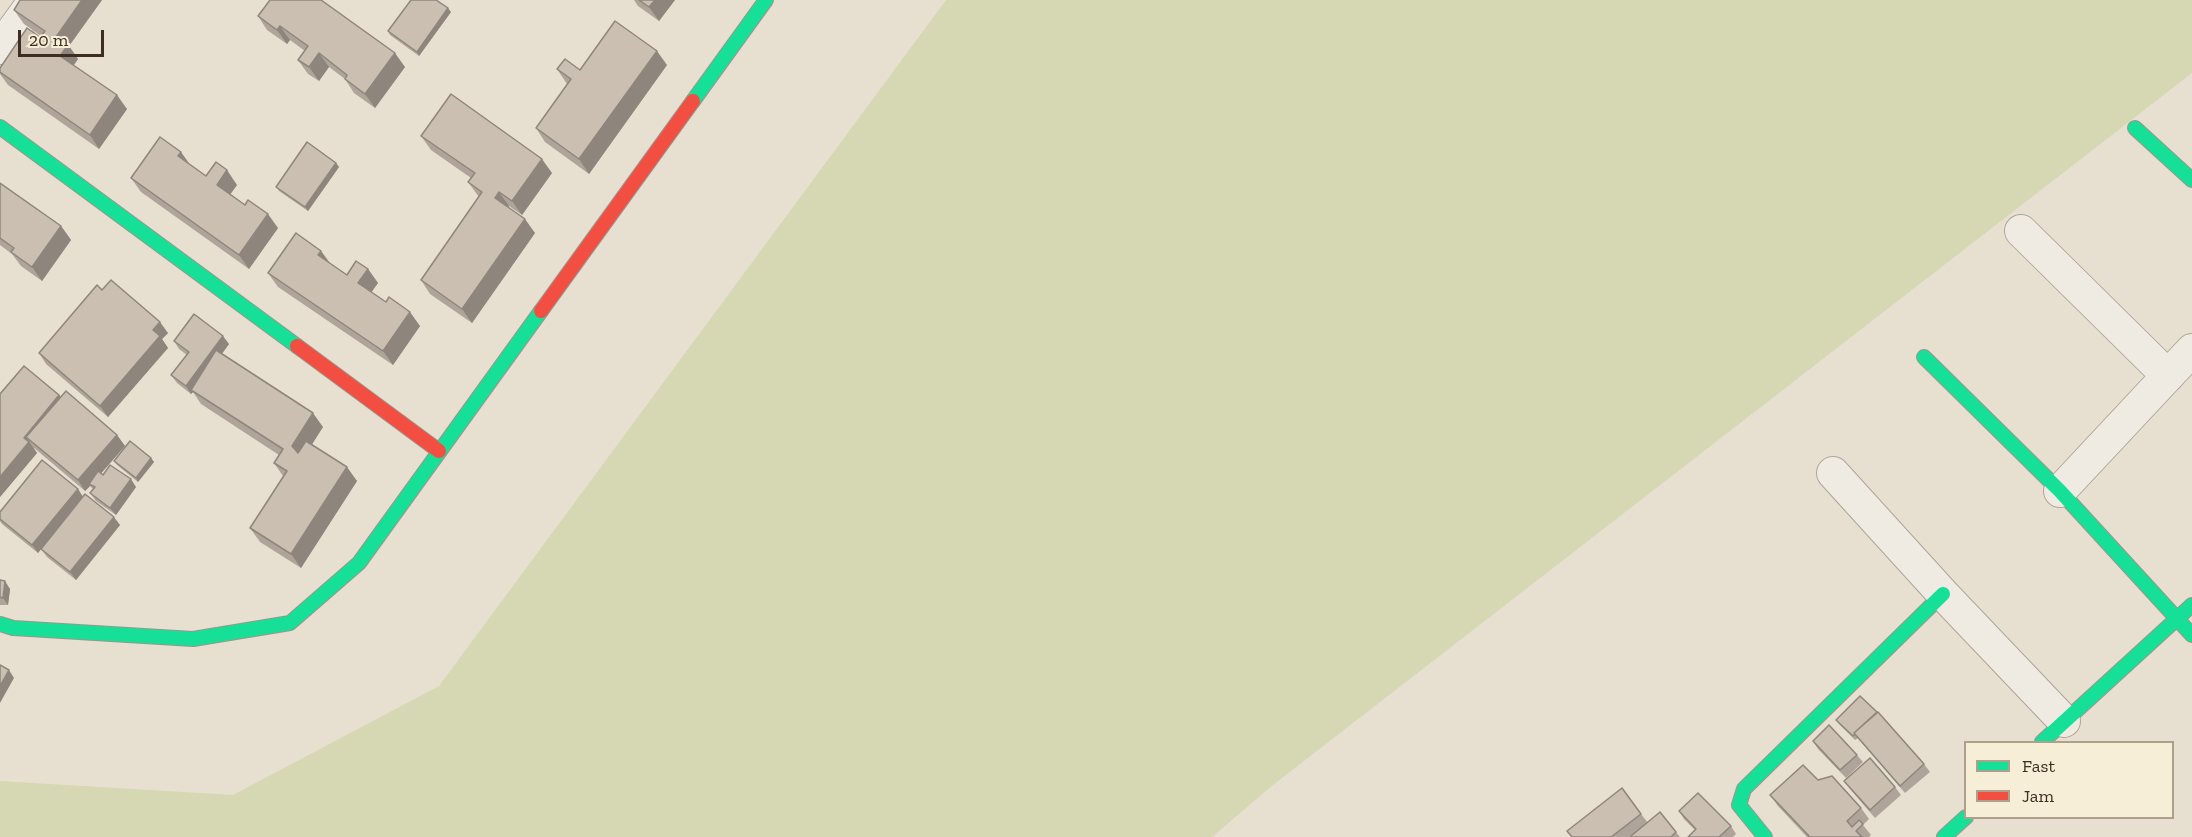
<!DOCTYPE html>
<style>
body{margin:0}
#map{position:relative;width:2192px;height:837px;overflow:hidden;background:#e7e0d1;font-family:"Zilla Slab",serif}
canvas{display:block}
.legend{position:absolute;left:1964px;top:741px;width:210px;height:78px;box-sizing:border-box;background:#f7eed8;border:2px solid #ada18e;margin:0;padding:8px 10px;list-style:none;font-size:18px;color:#3d2e20}
.legend li{display:flex;align-items:center;gap:12px;height:30px}
.legend b{width:30px;border:2px solid #ada18e}
.scale{position:absolute;left:18px;top:30px;width:86px;height:27px;box-sizing:border-box;border:3px solid #3d2e20;border-top:0;padding-left:8px;font-size:18px;line-height:21px;white-space:nowrap;color:#3d2e20;-webkit-text-stroke:4px #f7eed8;paint-order:stroke}
</style>
<div id="map">
<canvas width="2192" height="837"></canvas>
<ul class="legend">
<li><b style="height:8px;background:#16e098"></b>Fast</li>
<li><b style="height:8px;background:#f24e42"></b>Jam</li>
</ul>
<div class="scale">20 m</div>
</div>
<script>
const c = document.querySelector('canvas').getContext('2d');
c.lineJoin = 'round';
function fillPath(path, color) {
  c.fillStyle = color;
  c.fill(path, 'evenodd');
}
function shape(rows) {
  const path = new Path2D();
  for (const r of rows) {
    path.moveTo(r[0], r[1]);
    for (let i = 2; i < r.length; i += 2) path.lineTo(r[i], r[i + 1]);
  }
  return path;
}
function stroke(path, color, width, dash) {
  c.strokeStyle = color;
  c.lineWidth = width;
  c.lineCap = dash ? 'butt' : 'round';
  c.setLineDash(dash || []);
  c.stroke(path);
}
const green = shape([
 [946,0,2192,0,2192,73,1273,785,1212,837,0,837,0,781,233,795,439,686]
]);
const street = shape([
 [0,48,35,0],
 [2021,231,2168,376],
 [1833,473,1943,594,2064,721],
 [2060,491,2192,350]
]);
const fast = shape([
 [693,101,766,0],
 [0,127,297,346],
 [2135,128,2192,180],
 [1924,357,2060,491,2192,635],
 [0,624,13,628,193,639,290,623,359,563,541,311],
 [2042,742,2192,605],
 [1765,837,1739,805,1744,789,1943,594],
 [1944,837,1966,817]
]);
const jam = shape([
 [541,311,693,101],
 [297,346,439,451]
]);
const wall = shape([
 [20,0,102,0,69,46,78,59,74,65,127,109,99,149,8,85,0,74,0,68,41,36,24,24,14,10],
 [634,0,675,0,659,21,638,6],
 [451,12,419,56,390,35,388,31],
 [258,16,405,67,375,108,354,93,345,79,329,67,319,81,308,74,298,60,305,51,290,40,287,44,267,30],
 [667,65,589,174,545,142,536,128,567,84,557,69,580,70],
 [421,136,552,173,522,215,509,206,508,207,535,233,472,323,430,294,421,280,479,197,468,182,471,178,431,150],
 [336,163,339,167,308,211,279,191,276,187],
 [190,164,206,176,237,185,230,194,278,228,249,269,141,192,131,178],
 [0,183,61,226,71,240,42,281,21,266,12,254,0,245],
 [321,251,330,263,347,275,368,269,378,283,371,292,420,326,393,365,278,287,268,273],
 [102,290,168,333,162,339,168,348,108,417,46,364,39,353],
 [174,341,229,344,222,354,323,427,312,444,357,481,301,568,260,542,250,528,283,476,274,463,279,455,201,404,193,392,191,394,177,383,171,375,187,355,179,349],
 [0,394,59,395,61,397,117,435,125,446,101,473,136,487,116,515,96,501,90,493,93,489,90,486,85,491,33,447,37,453,0,497],
 [151,458,154,462,138,482,117,465,114,461],
 [78,489,83,497,120,525,76,580,47,557,41,549,74,508,38,553,2,524,0,521,0,512],
 [0,580,10,589,8,605,0,605],
 [1860,696,1924,764,1930,772,1905,793,1858,738,1855,740,1839,724,1836,720],
 [1813,741,1857,755,1863,762,1846,778,1818,749],
 [1818,780,1861,808,1869,819,1863,825,1871,835,1869,837,1807,837,1778,806,1770,795],
 [1844,781,1895,787,1901,795,1875,818,1850,789],
 [1679,811,1731,826,1736,834,1733,837,1688,837,1695,830,1684,819],
 [1660,812,1680,837,1571,837,1641,814,1648,823]
]);
const shadedWall = shape([
 [82,0,102,0,69,46,78,59,70,70,60,56,56,37],
 [655,0,675,0,659,21,649,7],
 [448,8,451,12,419,56,417,52],
 [280,26,290,40,287,44,277,30],
 [657,51,667,65,589,174,579,159],
 [319,53,329,67,319,81,309,67],
 [395,53,405,67,375,108,365,94],
 [117,95,127,109,99,149,90,135],
 [181,152,191,166,178,156],
 [542,159,552,173,522,215,512,201],
 [336,163,339,167,308,211,305,207],
 [227,170,237,185,227,199,217,185],
 [499,192,509,206,505,212,495,198],
 [268,214,278,228,249,269,239,255],
 [525,219,535,233,472,323,462,309],
 [61,226,71,240,42,281,32,267],
 [321,251,331,265,318,255],
 [368,269,378,283,368,297,358,283],
 [410,312,420,326,393,365,383,351],
 [160,322,168,333,162,339,168,348,108,417,100,406,153,330],
 [223,336,229,344,193,392,191,390,193,392,191,394,186,386],
 [59,395,67,406,26,437,37,453,0,497,0,477,24,438],
 [313,413,323,427,302,460,292,446],
 [117,435,125,446,91,485,89,484,90,486,85,491,78,480],
 [151,458,154,462,138,482,136,478],
 [347,467,357,481,301,568,291,554],
 [131,479,136,487,116,515,110,508],
 [78,489,83,497,38,553,32,545],
 [114,517,120,525,76,580,70,572],
 [5,581,10,589,8,605,3,598],
 [9,670,14,678,0,703,0,686]
]);
const building = shape([
 [20,0,82,0,56,37,68,45,60,56,117,95,90,135,0,72,0,68,27,28,40,37,45,31,14,10,20,0],
 [270,0,321,0,395,53,365,94,345,79,347,75,319,53,309,67,298,60,308,46,280,26,277,30,258,16,270,0],
 [411,0,436,0,448,8,417,52,388,31,411,0],
 [639,0,655,0,649,7,639,0],
 [615,21,657,51,579,159,536,128,571,79,557,69,565,59,580,70,615,21],
 [451,94,542,159,512,201,499,192,495,198,525,219,462,309,421,280,482,192,468,182,475,173,421,136,451,94],
 [160,137,181,152,178,156,206,176,216,162,227,170,217,185,245,205,248,200,268,214,239,255,131,178,160,137],
 [307,142,336,163,305,207,276,187,307,142],
 [0,183,61,226,32,267,11,252,14,248,0,238,0,183],
 [296,233,321,251,318,255,347,275,356,261,368,269,358,283,386,302,389,297,410,312,383,351,268,273,296,233],
 [111,280,160,322,153,330,160,336,100,406,39,353,97,285,102,290,111,280],
 [194,314,223,336,186,386,171,375,189,352,174,341,194,314],
 [216,350,313,413,292,446,298,453,306,441,347,467,291,554,250,528,287,471,274,463,283,449,191,390,216,350],
 [24,366,59,395,24,438,29,442,0,477,0,394,24,366],
 [66,391,117,435,78,480,26,437,66,391],
 [130,441,151,458,136,478,114,461,130,441],
 [42,460,78,489,32,545,0,519,0,512,42,460],
 [110,465,131,479,110,508,90,493,95,487,89,484,98,471,103,475,110,465],
 [85,494,114,517,70,572,41,549,85,494],
 [0,580,5,581,3,598,0,597,0,580],
 [0,665,9,670,0,686,0,665],
 [1860,696,1877,712,1854,733,1855,734,1853,736,1836,720,1860,696],
 [1878,712,1924,764,1900,786,1854,733,1878,712],
 [1829,725,1857,755,1840,770,1813,741,1829,725],
 [1870,758,1895,787,1870,810,1844,781,1870,758],
 [1803,765,1818,780,1832,776,1861,808,1847,821,1852,827,1859,820,1863,824,1856,831,1862,837,1810,837,1770,795,1803,765],
 [1622,788,1641,814,1611,837,1572,837,1567,831,1622,788],
 [1698,793,1731,826,1719,837,1688,837,1696,829,1679,811,1698,793],
 [1660,812,1676,832,1671,837,1632,837,1631,836,1660,812]
]);
fillPath(green, '#d6d7b3');
stroke(street, '#ada599', 34);
stroke(fast, '#9c958a', 16);
stroke(jam, '#9c958a', 16);
stroke(street, '#efebe3', 32);
stroke(fast, '#16e098', 14);
stroke(jam, '#f24e42', 14);
fillPath(wall, '#afa499');
fillPath(shadedWall, '#8e867d');
fillPath(building, '#cbbfb2');
stroke(building, '#8e867d', 1.5);
</script>
